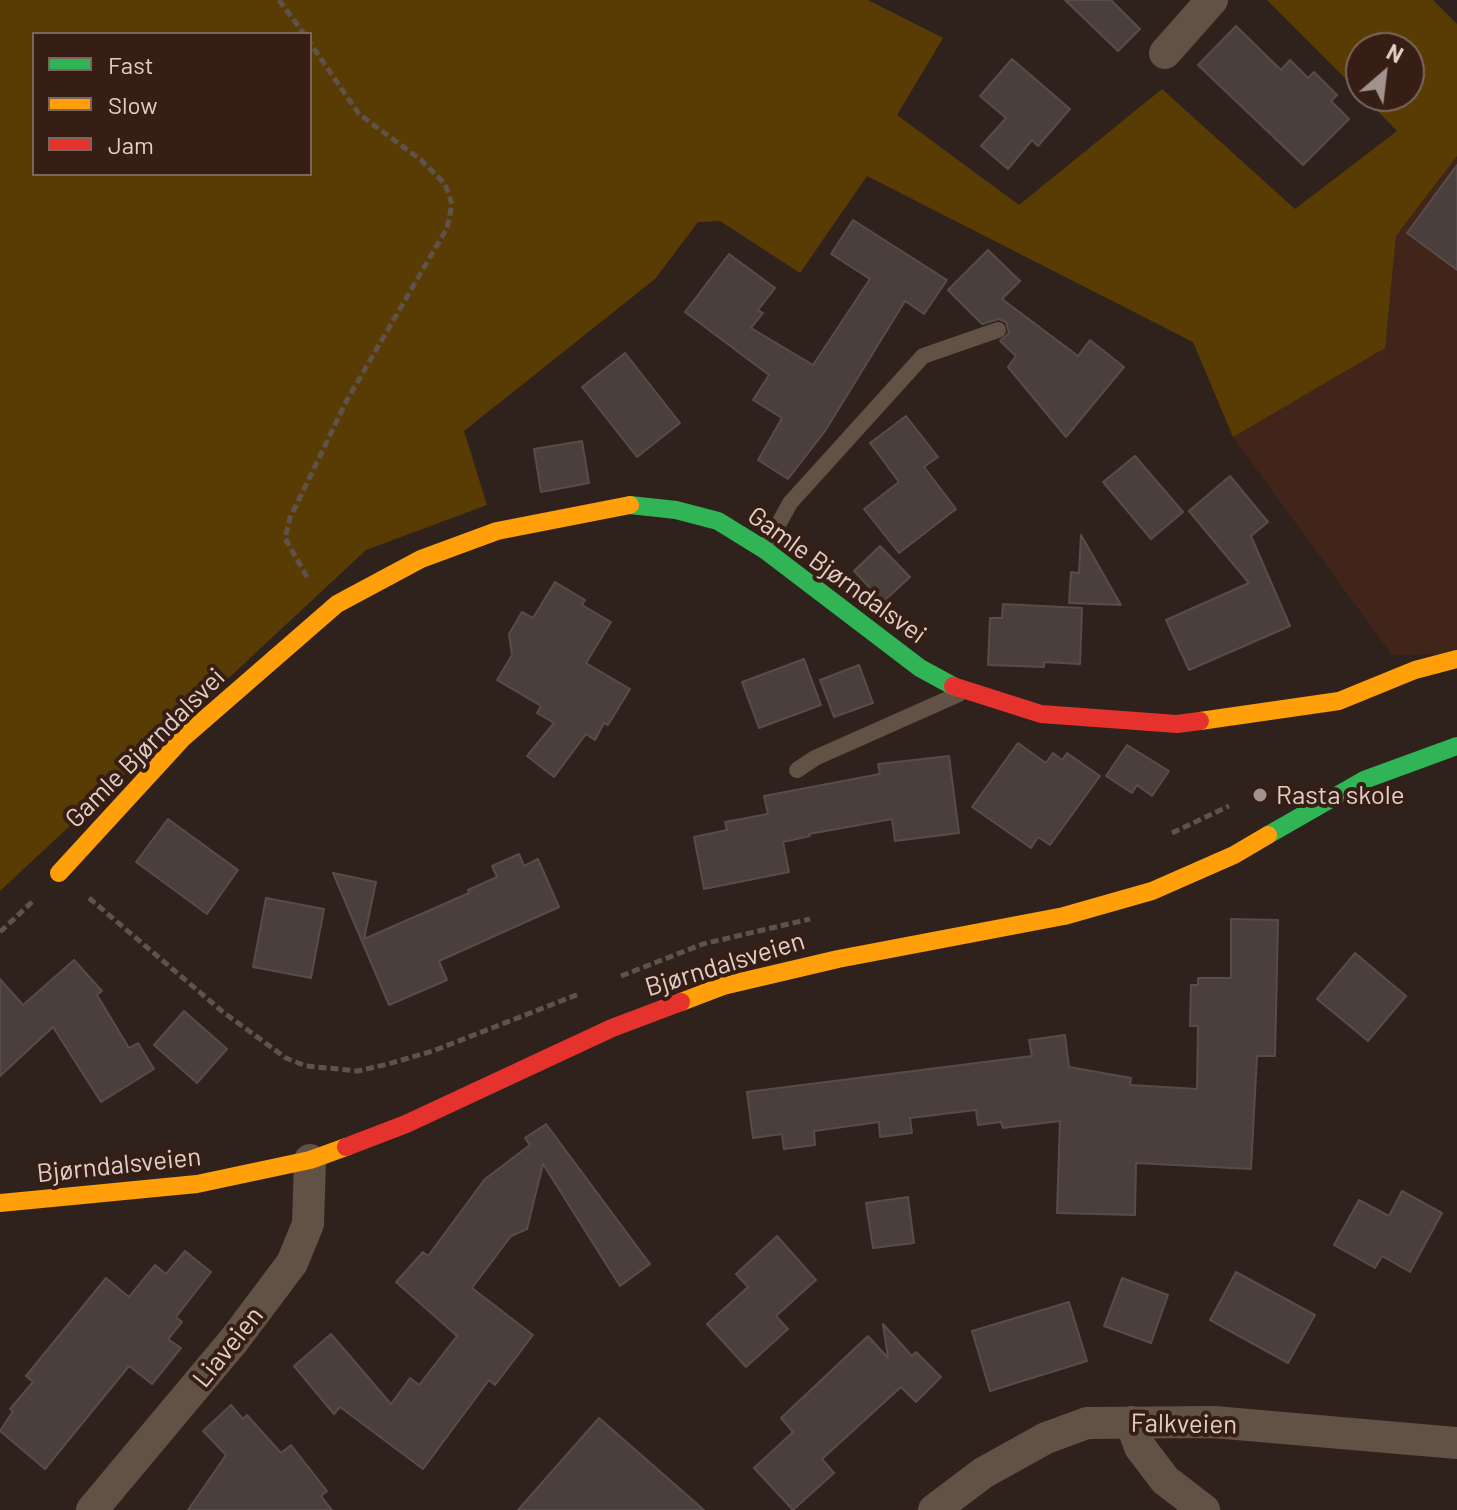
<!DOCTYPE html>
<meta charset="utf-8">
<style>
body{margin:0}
#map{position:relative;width:1457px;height:1510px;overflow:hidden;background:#2f221d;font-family:Barlow,sans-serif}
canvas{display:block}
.legend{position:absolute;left:32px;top:32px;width:280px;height:144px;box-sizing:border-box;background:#371e15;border:2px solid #7b655d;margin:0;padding:10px 14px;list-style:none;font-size:24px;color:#e0cfc9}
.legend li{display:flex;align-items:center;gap:16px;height:40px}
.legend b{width:40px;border:2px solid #7b655d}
.north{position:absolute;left:1345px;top:32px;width:80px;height:80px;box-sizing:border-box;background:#371e15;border:2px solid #7b655d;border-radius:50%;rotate:28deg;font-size:22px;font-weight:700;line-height:32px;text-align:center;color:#e0cfc9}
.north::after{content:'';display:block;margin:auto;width:28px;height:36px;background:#a2928d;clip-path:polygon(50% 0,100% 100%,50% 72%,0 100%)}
</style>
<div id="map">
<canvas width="1457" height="1510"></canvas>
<ul class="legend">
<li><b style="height:10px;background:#30b455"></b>Fast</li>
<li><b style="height:10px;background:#ff9f0a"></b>Slow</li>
<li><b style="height:10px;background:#e5322d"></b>Jam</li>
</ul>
<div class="north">N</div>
</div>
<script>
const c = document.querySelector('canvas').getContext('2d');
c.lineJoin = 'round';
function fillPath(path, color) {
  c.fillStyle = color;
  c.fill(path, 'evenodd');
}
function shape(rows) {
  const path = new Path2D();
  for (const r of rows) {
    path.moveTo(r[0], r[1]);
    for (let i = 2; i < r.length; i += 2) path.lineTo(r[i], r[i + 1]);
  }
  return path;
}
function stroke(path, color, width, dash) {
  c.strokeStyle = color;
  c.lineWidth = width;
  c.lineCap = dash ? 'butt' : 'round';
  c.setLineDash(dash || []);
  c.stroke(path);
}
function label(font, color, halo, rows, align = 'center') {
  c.font = font + ' Barlow,sans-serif';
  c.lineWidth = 8;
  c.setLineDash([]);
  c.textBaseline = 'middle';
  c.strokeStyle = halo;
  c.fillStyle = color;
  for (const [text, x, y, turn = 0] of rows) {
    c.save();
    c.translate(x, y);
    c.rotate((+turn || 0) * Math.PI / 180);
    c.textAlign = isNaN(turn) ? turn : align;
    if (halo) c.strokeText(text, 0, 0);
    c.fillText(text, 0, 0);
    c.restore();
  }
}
const built = shape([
 [1457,156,1457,654,1392,655,1233,437,1384,348,1396,236]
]);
const green = shape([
 [0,0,868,0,943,38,897,115,1019,205,1162,89,1295,209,1397,131,1363,96,1409,96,1409,48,1361,48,1361,94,1267,0,1433,0,1457,24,1457,156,1396,236,1385,348,1233,437,1193,342,867,176,800,273,720,221,698,222,655,279,464,431,487,505,366,550,0,891],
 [34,34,310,34,310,174,34,174]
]);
const building = shape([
 [1065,0,1111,0,1140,29,1118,51,1065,0],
 [1236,26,1281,70,1290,60,1308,78,1314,72,1337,95,1331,101,1349,119,1303,165,1198,65,1236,26],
 [1012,59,1070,109,1038,146,1032,140,1008,169,981,146,1006,118,980,96,1012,59],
 [1457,165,1457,270,1407,233,1457,165],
 [853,220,947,280,924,314,905,301,825,431,788,479,758,460,782,418,753,400,769,375,685,312,729,254,775,288,758,310,763,313,751,328,813,365,870,279,831,254,853,220],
 [988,250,1020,281,1002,299,1078,356,1090,340,1124,367,1066,437,1008,367,1016,356,1000,341,1009,333,1006,322,999,319,982,324,948,290,988,250],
 [625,353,680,423,637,457,582,387,625,353],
 [906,416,938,457,924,467,956,509,899,553,864,509,899,482,870,443,906,416],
 [582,441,589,483,541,492,534,449,582,441],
 [1135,456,1183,512,1151,539,1103,482,1135,456],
 [1230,476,1268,522,1251,536,1290,626,1189,670,1166,620,1249,583,1189,511,1230,476],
 [1081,535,1121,605,1069,603,1071,572,1079,573,1081,535],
 [880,546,910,577,883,602,854,571,880,546],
 [555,582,585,600,582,605,611,622,586,663,630,689,608,725,604,723,595,740,586,734,554,777,527,756,554,723,537,713,541,706,497,680,512,655,509,634,522,612,533,618,555,582],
 [1003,604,1082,608,1080,664,1044,662,1044,667,988,665,990,618,1002,618,1003,604],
 [804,659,821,705,759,728,742,682,804,659],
 [859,665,873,703,834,717,820,680,859,665],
 [1018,743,1046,763,1053,753,1062,760,1067,753,1100,776,1050,845,1038,837,1031,848,972,807,1018,743],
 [1127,745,1169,771,1152,796,1137,785,1132,793,1106,776,1127,745],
 [949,756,959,833,895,841,892,819,809,834,810,836,783,842,789,872,704,889,694,837,727,830,725,822,768,814,764,796,880,774,878,764,949,756],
 [168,819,238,870,207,914,136,862,168,819],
 [519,854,524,866,538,859,559,907,439,961,447,980,389,1005,333,873,376,882,364,939,469,893,468,890,497,877,492,866,519,854],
 [266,898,324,909,311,978,253,967,266,898],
 [1231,919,1278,920,1275,1056,1257,1056,1251,1169,1136,1163,1135,1215,1057,1213,1060,1121,1003,1128,1001,1122,978,1125,976,1110,910,1118,912,1133,880,1137,879,1122,814,1131,815,1145,784,1149,782,1134,753,1138,747,1092,1032,1056,1029,1040,1065,1035,1069,1067,1131,1078,1130,1085,1197,1089,1198,1026,1190,1026,1191,985,1198,985,1198,978,1231,978,1231,919],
 [1355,953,1406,996,1368,1041,1317,999,1355,953],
 [74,960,102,991,97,995,129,1048,138,1043,154,1069,101,1102,53,1027,0,1076,0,979,23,1005,74,960],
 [184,1011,227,1049,197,1083,154,1045,184,1011],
 [546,1124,650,1264,620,1286,543,1164,527,1229,511,1236,472,1288,533,1335,495,1385,489,1380,423,1469,340,1407,334,1414,294,1366,331,1334,391,1404,410,1378,419,1385,457,1336,396,1282,423,1252,428,1256,485,1179,530,1145,525,1138,546,1124],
 [1402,1191,1442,1213,1410,1272,1382,1256,1375,1268,1334,1245,1359,1200,1389,1216,1402,1191],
 [908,1197,914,1243,873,1248,866,1203,908,1197],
 [777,1236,816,1280,776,1316,788,1329,746,1367,707,1324,748,1287,736,1274,777,1236],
 [185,1251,211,1272,176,1317,182,1322,168,1339,181,1348,152,1384,129,1366,45,1469,0,1431,13,1411,10,1409,33,1382,26,1376,106,1278,129,1297,155,1265,166,1274,185,1251],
 [1236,1272,1315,1315,1288,1363,1210,1320,1236,1272],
 [1122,1278,1168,1295,1151,1343,1104,1326,1122,1278],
 [1069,1302,1087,1361,990,1391,972,1331,1069,1302],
 [883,1324,912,1356,916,1352,941,1377,916,1402,901,1387,822,1459,834,1473,793,1510,754,1468,793,1432,781,1418,868,1336,888,1358,883,1324],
 [231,1405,243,1419,247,1415,281,1453,291,1445,327,1491,321,1496,332,1510,188,1510,226,1455,203,1431,231,1405],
 [599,1418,704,1510,518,1510,599,1418]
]);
const path = shape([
 [279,0,304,34],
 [307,577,285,538,290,518,347,400,447,228,452,204,445,184,421,160,359,114,310,43],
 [1172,833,1229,806],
 [89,898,223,1012,286,1058,306,1066,358,1071,388,1064,433,1051,579,994],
 [0,932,32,902],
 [621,976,703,944,810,919]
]);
const lane = shape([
 [765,549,790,503,923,356,998,330],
 [797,770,815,758,959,694]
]);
const street = shape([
 [1165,53,1212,0],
 [1131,1422,1140,1447,1165,1480,1204,1510],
 [92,1510,235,1339,292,1263,308,1224,310,1160],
 [934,1510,983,1473,1046,1438,1087,1423,1214,1422,1457,1443]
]);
const fast = shape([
 [630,505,676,510,718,521,765,550,920,668,953,686],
 [1268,835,1364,780,1457,746]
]);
const slow = shape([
 [1200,721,1339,701,1415,670,1457,659],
 [59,873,183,738,337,604,421,559,497,531,630,505],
 [681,1002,723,986,838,959,1064,916,1152,891,1234,855,1268,835],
 [0,1203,197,1184,310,1160,346,1147]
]);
const jam = shape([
 [953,686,1041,714,1177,724,1200,721],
 [346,1147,406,1124,612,1028,681,1002]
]);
const markers = [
 [1260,795,8,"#a2928d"]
];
const streetNames = [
 ["Gamle Bjørndalsvei",837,575,36],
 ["Gamle Bjørndalsvei",145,748,-45],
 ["Bjørndalsveien",725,964,-17],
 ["Bjørndalsveien",119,1165,-6],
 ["Liaveien",228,1347,-51],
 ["Falkveien",1184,1424,1]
];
const poiNames = [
 ["Rasta skole",1276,795]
];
fillPath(built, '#41251a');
fillPath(green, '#593c04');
fillPath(building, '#4a3f3c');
stroke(building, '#584c4a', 2);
stroke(path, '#5f5249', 5, [8, 4]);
stroke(lane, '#615245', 16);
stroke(street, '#615245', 32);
stroke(fast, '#30b455', 18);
stroke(slow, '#ff9f0a', 18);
stroke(jam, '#e5322d', 18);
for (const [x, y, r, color] of markers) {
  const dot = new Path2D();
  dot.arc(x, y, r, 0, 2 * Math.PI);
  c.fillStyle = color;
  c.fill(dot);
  stroke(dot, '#371e15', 3);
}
label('26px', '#e0cfc9', '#371e15', streetNames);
label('26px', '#e0cfc9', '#371e15', poiNames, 'left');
</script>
